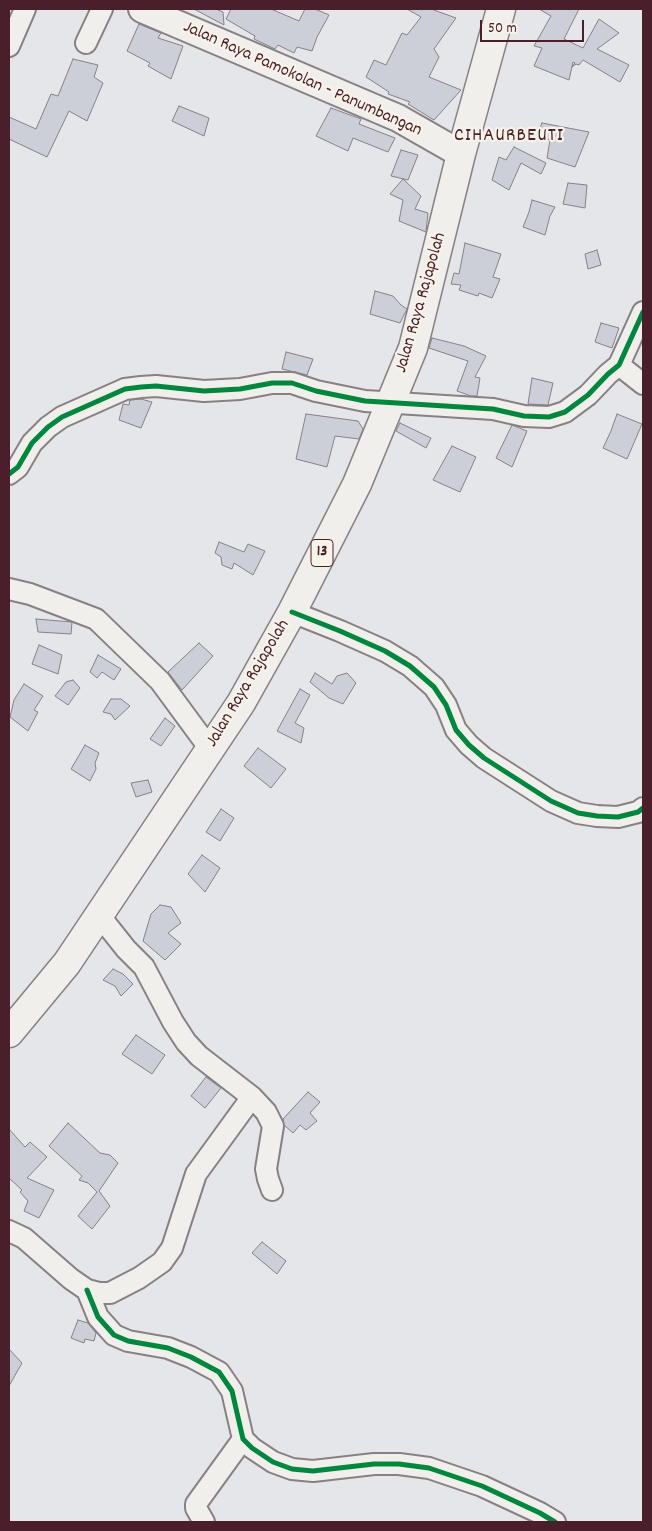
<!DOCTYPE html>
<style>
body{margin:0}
#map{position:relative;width:652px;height:1531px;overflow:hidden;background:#e4e6e9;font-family:Dekko,sans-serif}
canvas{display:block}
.frame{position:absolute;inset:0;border:10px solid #4a1f2b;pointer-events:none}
.scale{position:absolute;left:480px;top:20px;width:104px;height:22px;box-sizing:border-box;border:2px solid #4a1f2b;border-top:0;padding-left:6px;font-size:15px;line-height:18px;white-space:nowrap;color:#4a1f2b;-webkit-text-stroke:4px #f7f3e8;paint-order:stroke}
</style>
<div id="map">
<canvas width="652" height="1531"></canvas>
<div class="frame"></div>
<div class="scale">50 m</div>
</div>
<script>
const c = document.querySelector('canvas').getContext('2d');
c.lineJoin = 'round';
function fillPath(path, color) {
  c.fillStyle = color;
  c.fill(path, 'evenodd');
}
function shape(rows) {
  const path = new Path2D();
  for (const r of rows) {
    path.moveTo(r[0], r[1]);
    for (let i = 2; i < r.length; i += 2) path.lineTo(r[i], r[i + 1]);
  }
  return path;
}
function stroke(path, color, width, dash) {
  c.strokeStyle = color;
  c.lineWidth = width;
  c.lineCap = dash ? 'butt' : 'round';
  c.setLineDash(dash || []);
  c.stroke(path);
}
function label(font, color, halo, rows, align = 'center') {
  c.font = font + ' Dekko,sans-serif';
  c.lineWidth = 4.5;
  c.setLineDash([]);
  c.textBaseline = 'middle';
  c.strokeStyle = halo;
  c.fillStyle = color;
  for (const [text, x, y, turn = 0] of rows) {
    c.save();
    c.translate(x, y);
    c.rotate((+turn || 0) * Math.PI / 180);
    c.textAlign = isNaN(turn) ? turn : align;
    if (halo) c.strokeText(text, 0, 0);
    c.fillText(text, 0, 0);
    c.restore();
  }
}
const building = shape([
 [194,9,216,9,223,12,224,25,194,9],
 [231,9,271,9,299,21,305,9,315,9,329,15,317,37,312,51,297,47,294,53,278,45,275,49,254,39,255,36,226,19,231,9],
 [407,9,431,9,456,18,434,49,439,57,429,77,461,90,434,120,408,104,410,102,388,94,389,92,366,77,374,60,386,65,402,33,407,35,421,17,407,9],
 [539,9,579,9,564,39,583,48,599,19,619,33,597,49,629,65,620,82,583,60,579,65,576,64,572,67,575,63,573,62,569,80,534,66,542,48,534,46,551,16,539,9],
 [139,24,161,33,158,38,183,46,171,79,148,66,150,63,127,51,139,24],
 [73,59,98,65,94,77,103,83,87,121,69,111,47,157,9,139,9,117,36,129,51,94,58,96,73,59],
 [179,106,209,118,204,136,172,121,179,106],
 [331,108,361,119,359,124,395,138,388,152,353,138,348,151,316,136,331,108],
 [542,123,589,132,575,167,547,158,550,140,537,136,542,123],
 [514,147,546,163,541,174,521,163,509,190,492,180,499,157,506,160,514,147],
 [401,150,418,155,408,180,391,176,401,150],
 [403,179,421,196,415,209,428,213,426,232,399,221,403,200,390,194,403,179],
 [568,183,587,185,585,208,563,204,568,183],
 [532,200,555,207,550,216,545,235,523,227,529,212,532,200],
 [465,243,501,254,493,277,500,279,492,298,479,293,478,296,459,290,461,285,451,284,454,273,459,274,465,243],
 [597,250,601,265,588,269,585,254,597,250],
 [375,291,393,296,401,305,407,309,400,323,370,314,375,291],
 [601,323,619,328,612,348,595,342,601,323],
 [432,338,464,346,486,356,475,377,480,378,477,396,471,396,457,391,468,361,429,348,432,338],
 [286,352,313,359,307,375,282,369,286,352],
 [532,378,553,383,548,405,528,404,532,378],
 [141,399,152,402,141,428,119,420,123,404,129,405,130,400,141,399],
 [306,414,358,421,363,429,359,439,335,436,327,467,296,459,306,414],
 [617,414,642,424,627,459,603,448,611,431,617,414],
 [400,423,431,438,426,448,396,431,400,423],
 [512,425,527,431,512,467,496,458,512,425],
 [452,446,476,457,460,492,433,480,452,446],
 [219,542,244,552,248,544,265,551,253,575,234,563,232,569,222,565,221,557,215,553,219,542],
 [36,619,72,622,71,634,38,632,36,619],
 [199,643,213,656,182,690,168,672,199,643],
 [39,645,62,655,58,674,32,664,39,645],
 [98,655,121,669,114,680,102,672,97,678,90,672,98,655],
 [315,673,332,684,337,676,347,673,356,683,343,704,329,698,310,682,315,673],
 [73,680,80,688,68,705,55,696,66,682,73,680],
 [24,684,43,696,34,710,38,712,28,731,10,717,14,700,24,684],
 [300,689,310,695,295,723,304,728,301,743,277,731,300,689],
 [111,699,121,699,130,706,115,720,111,714,103,712,111,699],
 [165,718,175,726,161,746,150,739,165,718],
 [85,745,99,753,95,763,96,769,90,781,71,769,85,745],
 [258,748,286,769,271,788,244,766,258,748],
 [148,780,152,792,136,797,131,783,148,780],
 [221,809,234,818,220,841,206,832,221,809],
 [202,855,220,868,205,892,188,874,202,855],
 [160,905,171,907,181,923,168,933,181,944,165,960,143,941,151,914,160,905],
 [113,969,123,974,133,984,121,996,115,986,103,980,113,969],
 [136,1035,165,1055,152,1074,122,1054,136,1035],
 [206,1077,221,1088,205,1108,191,1096,206,1077],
 [308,1092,320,1102,310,1113,317,1121,306,1130,300,1125,293,1133,284,1125,283,1119,308,1092],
 [68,1123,100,1153,110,1155,118,1163,99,1191,110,1206,92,1229,78,1216,97,1192,88,1183,79,1180,82,1176,49,1146,68,1123],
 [9,1129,25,1147,30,1142,47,1157,27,1178,54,1190,39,1218,24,1211,28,1201,20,1192,22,1190,9,1178,9,1129],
 [262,1242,286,1261,277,1274,252,1253,262,1242],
 [78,1320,88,1323,96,1333,94,1341,85,1339,84,1343,71,1338,78,1320],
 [9,1349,22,1363,9,1386,9,1349]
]);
const minor = shape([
 [86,43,102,9],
 [9,46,25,9],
 [619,365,643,384],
 [9,474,18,467,32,443,48,427,62,417,125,389,141,387,156,386,204,391,240,389,272,383,292,383,316,391,365,401,493,409,524,416,549,417,565,412,588,395,608,374,619,365,643,312],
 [9,589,30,594,96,619,160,681,210,749],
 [292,612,340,631,385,651,410,666,434,687,446,705,456,730,469,745,484,758,551,801,578,813,597,816,618,817,638,812,643,808],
 [99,915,126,949,144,967,173,1022,186,1042,199,1056,252,1097,266,1112,273,1126,266,1169,268,1179,272,1190],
 [9,1231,24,1238,71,1279,87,1290,99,1293,110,1293,139,1278,162,1262,172,1248,196,1174,252,1097],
 [87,1290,98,1317,114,1335,128,1341,168,1348,191,1357,219,1372,232,1391,243,1439,252,1448,273,1462,292,1469,313,1471,374,1464,399,1464,429,1468,482,1486,540,1513,555,1522],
 [204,1522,196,1508,196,1504,243,1439]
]);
const major = shape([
 [142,9,398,118,461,154]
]);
const highway = shape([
 [9,1033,67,963,241,703,292,612,357,484,413,348,461,154,501,9]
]);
const cycleway = shape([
 [9,474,18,467,32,443,48,427,62,417,125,389,141,387,156,386,204,391,240,389,272,383,292,383,316,391,365,401,493,409,524,416,549,417,565,412,588,395,608,374,619,365,643,312],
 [292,612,340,631,385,651,410,666,434,687,446,705,456,730,469,745,484,758,551,801,578,813,597,816,618,817,638,812,643,808],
 [87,1290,98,1317,114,1335,128,1341,168,1348,191,1357,219,1372,232,1391,243,1439,252,1448,273,1462,292,1469,313,1471,374,1464,399,1464,429,1468,482,1486,540,1513,555,1522]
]);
const shields = [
 [322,553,22]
];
const shieldNames = [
 ["13",322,553]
];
const streetNames = [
 ["Jalan Raya Pamokolan - Panumbangan",302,80,24],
 ["Jalan Raya Rajapolah",422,303,-74],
 ["Jalan Raya Rajapolah",249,684,-59]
];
const quarterNames = [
 ["CIHAURBEUTI",509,137]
];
fillPath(building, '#ccced8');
stroke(building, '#888084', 1);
stroke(minor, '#888084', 24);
stroke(major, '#888084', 30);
stroke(highway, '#888084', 31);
stroke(minor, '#f0efec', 20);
stroke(major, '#f0efec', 26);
stroke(highway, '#f0efec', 28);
stroke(cycleway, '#00873e', 5);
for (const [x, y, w] of shields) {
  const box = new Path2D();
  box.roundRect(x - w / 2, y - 13.5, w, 27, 4);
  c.fillStyle = '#f7f3e8';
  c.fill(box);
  stroke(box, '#4a1f2b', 1);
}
label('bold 16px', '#4a1f2b', null, shieldNames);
label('18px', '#4a1f2b', '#f7f3e8', streetNames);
c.letterSpacing = '1px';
label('20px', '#4a1f2b', '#f7f3e8', quarterNames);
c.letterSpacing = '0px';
</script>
